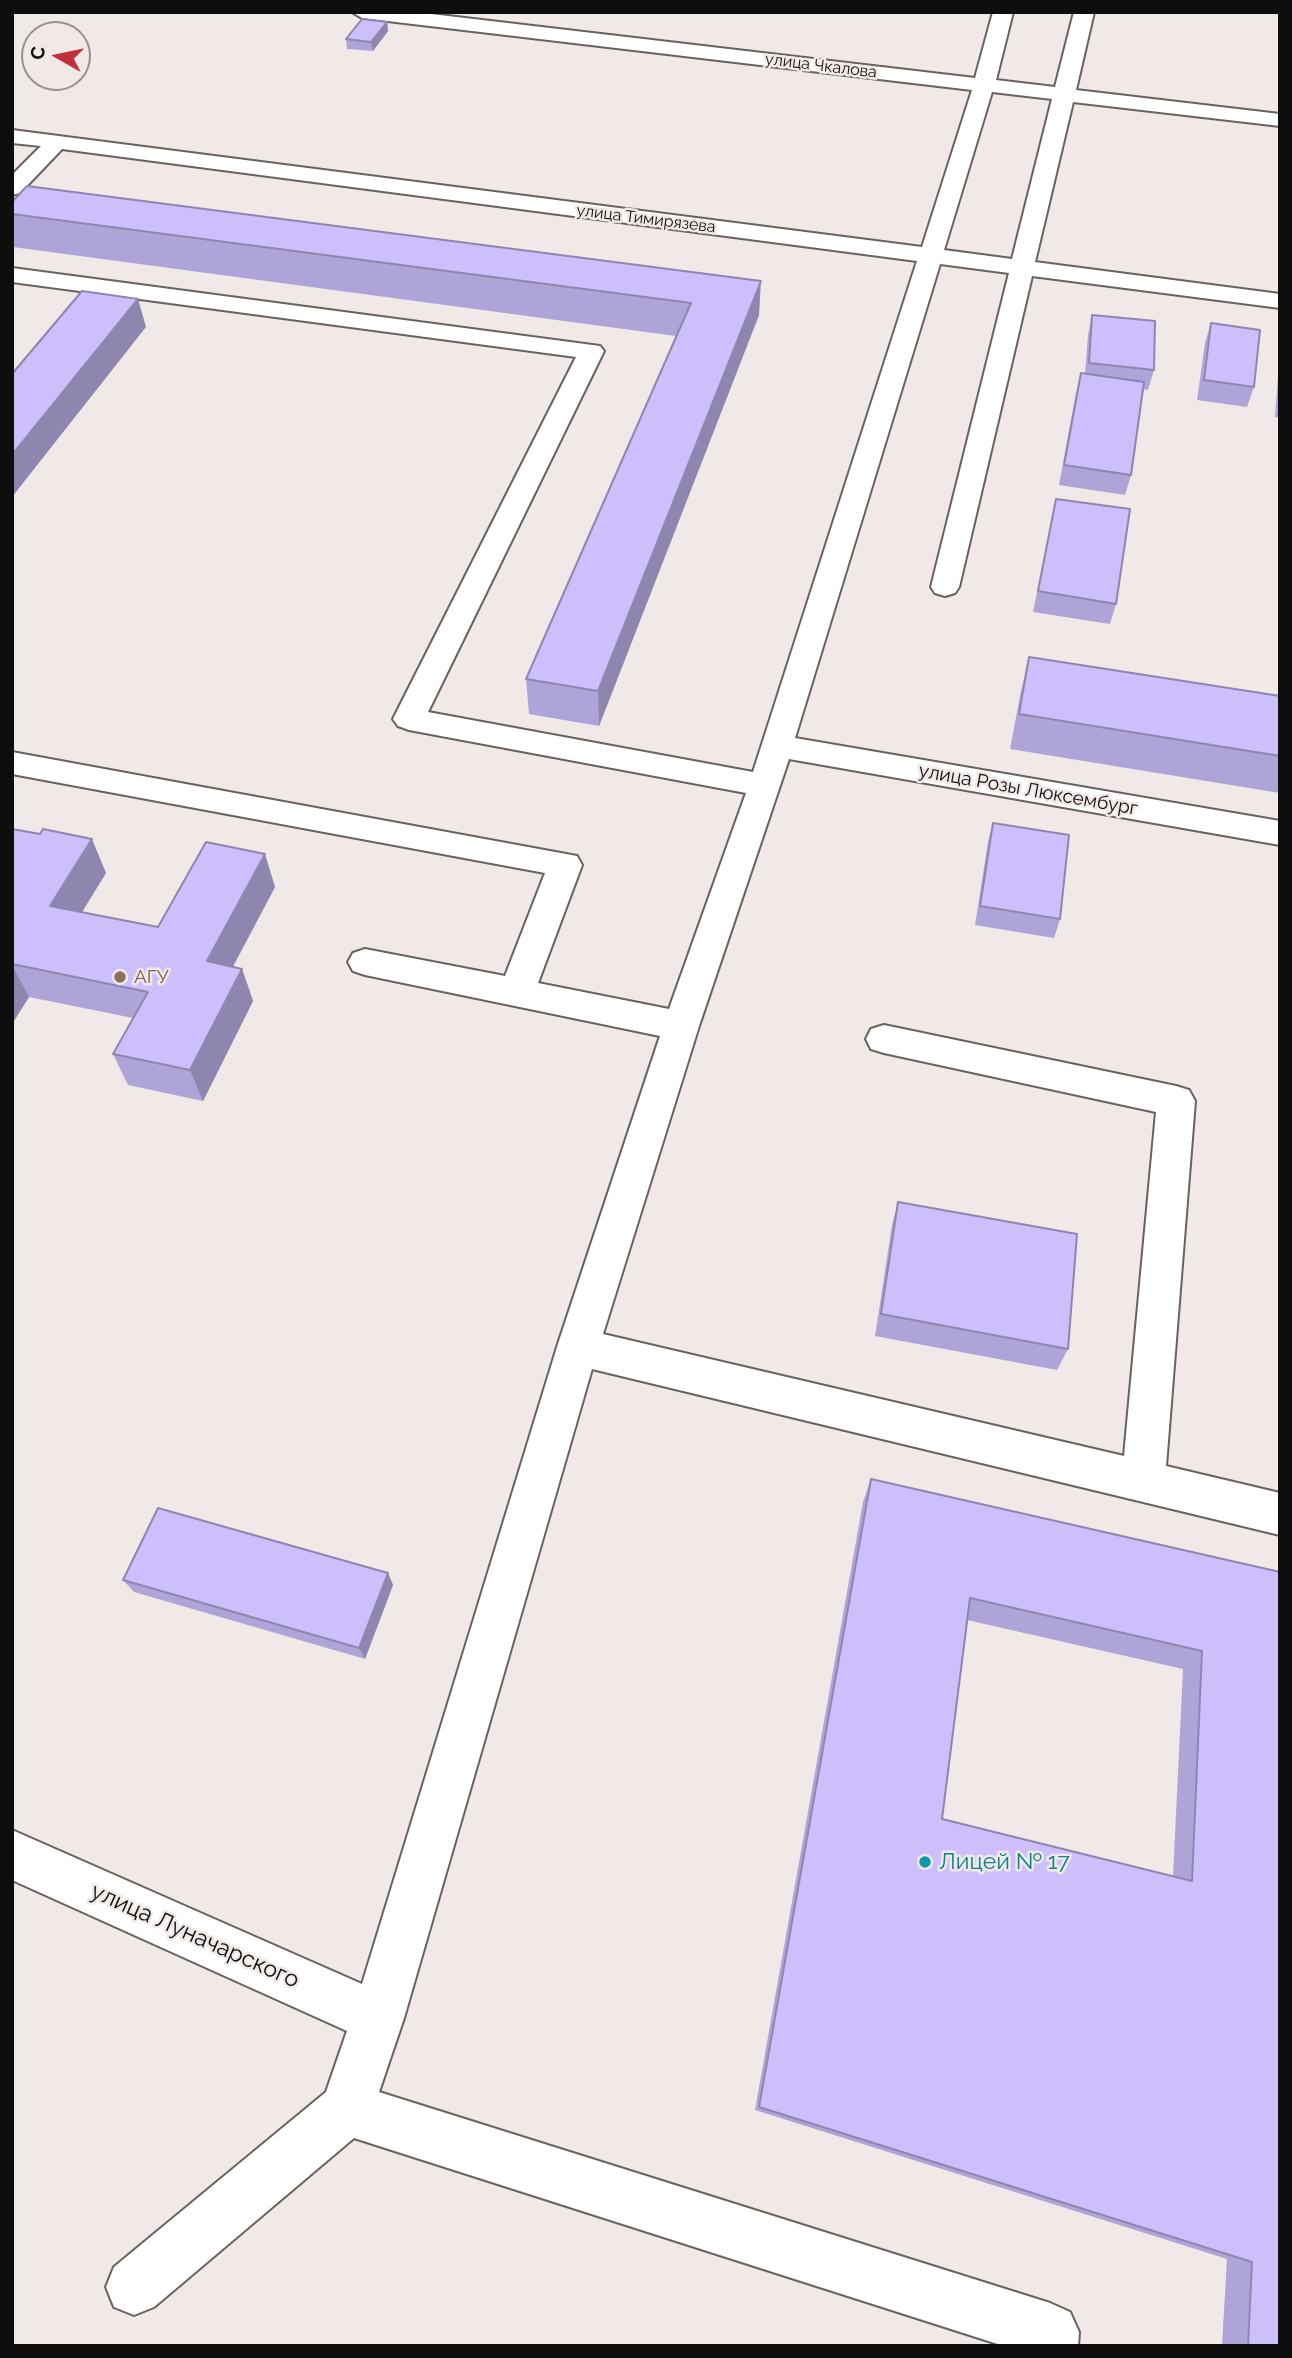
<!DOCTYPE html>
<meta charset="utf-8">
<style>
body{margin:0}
#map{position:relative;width:1292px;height:2358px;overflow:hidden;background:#f0e9e7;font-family:Raleway,sans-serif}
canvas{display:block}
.frame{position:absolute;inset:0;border:14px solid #100e0d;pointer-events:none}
.north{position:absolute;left:21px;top:21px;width:70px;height:70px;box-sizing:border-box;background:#f0e9e7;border:2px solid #969190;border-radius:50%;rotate:279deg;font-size:19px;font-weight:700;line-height:28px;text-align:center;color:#100e0d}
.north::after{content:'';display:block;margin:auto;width:24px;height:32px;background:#c0303b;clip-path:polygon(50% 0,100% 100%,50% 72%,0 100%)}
</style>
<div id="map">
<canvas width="1292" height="2358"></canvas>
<div class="frame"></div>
<div class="north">С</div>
</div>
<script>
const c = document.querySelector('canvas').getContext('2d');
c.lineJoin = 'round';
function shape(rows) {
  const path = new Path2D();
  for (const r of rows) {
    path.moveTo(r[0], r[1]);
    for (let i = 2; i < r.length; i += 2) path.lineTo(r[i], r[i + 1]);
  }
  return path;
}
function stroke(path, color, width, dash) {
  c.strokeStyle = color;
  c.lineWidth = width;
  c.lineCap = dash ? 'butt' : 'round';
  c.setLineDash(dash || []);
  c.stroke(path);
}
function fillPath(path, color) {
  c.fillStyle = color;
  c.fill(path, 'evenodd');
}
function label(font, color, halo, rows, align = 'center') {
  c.font = font + ' Raleway,sans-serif';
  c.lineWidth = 5;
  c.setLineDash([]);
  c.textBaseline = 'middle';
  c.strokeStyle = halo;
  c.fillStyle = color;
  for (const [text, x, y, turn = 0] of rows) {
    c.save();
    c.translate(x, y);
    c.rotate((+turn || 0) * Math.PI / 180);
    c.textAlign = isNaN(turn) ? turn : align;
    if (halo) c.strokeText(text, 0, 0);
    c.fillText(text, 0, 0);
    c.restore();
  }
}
const minor = shape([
 [352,12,414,12,975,78,993,12,1013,12,996,80,1055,87,1074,12,1094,12,1076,90,1280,114,1280,126,1073,102,1035,262,1280,294,1280,308,1032,276,959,587,955,593,945,596,935,593,931,587,1009,273,940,264,795,738,1280,821,1280,845,789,759,699,1026,603,1334,1124,1456,1156,1112,884,1053,871,1049,866,1039,871,1029,884,1025,1176,1086,1189,1090,1195,1101,1166,1466,1280,1493,1280,1535,592,1369,404,2018,379,2092,1050,2303,1070,2312,1079,2332,1078,2346,1004,2346,354,2138,154,2307,134,2315,114,2307,106,2287,114,2267,326,2092,347,2031,12,1880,12,1830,362,1984,557,1347,660,1036,365,975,353,971,348,962,353,953,365,949,505,976,545,873,12,774,12,752,577,856,582,865,538,983,669,1009,746,793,409,730,398,726,393,719,576,357,12,282,12,268,600,346,604,351,428,712,753,772,917,261,62,149,20,193,12,195,12,175,41,146,12,143,12,130,922,247,972,90,362,18,352,12],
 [992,92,1052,99,1012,259,944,250,992,92]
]);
const wall = shape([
 [387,22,388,31,373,51,347,49,346,39],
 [27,186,759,315,599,726,529,714,526,679,676,336,13,247,12,202],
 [1092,315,1154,370,1148,390,1143,389,1131,475,1125,495,1059,485,1076,393,1081,373,1085,374,1088,335],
 [1211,323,1254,387,1247,407,1197,400,1205,343],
 [1280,350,1280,418,1275,417],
 [1056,499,1116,604,1110,624,1033,612],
 [1029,657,1280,696,1280,793,1010,749,1021,691],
 [993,823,1060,919,1054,938,975,925,988,842],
 [12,829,106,873,82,912,158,927,275,887,233,967,242,969,253,1001,203,1101,128,1085,113,1054,133,1018,29,997,12,1024],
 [898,1202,1068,1349,1057,1370,875,1336,892,1225],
 [871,1479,1280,1572,1280,2346,1222,2346,1227,2259,755,2110,863,1502],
 [967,1620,1183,1669,1173,1876,942,1819],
 [388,1573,393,1585,365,1659,134,1592,123,1580]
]);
const shadedWall = shape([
 [387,22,388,31,373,51,371,42],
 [761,281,759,315,599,726,598,691],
 [138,299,146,327,12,497,12,455],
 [92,839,106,873,66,938,50,906],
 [265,854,275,887,218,994,207,961],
 [12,965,29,997,12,1024],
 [242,969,253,1001,203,1101,190,1070],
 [388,1573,393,1585,365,1659,359,1648]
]);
const building = shape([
 [362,19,387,22,371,42,346,39,362,19],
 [27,186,761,281,598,691,526,679,691,303,12,214,12,202,27,186],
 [82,291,138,299,12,455,12,374,82,291],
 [1092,315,1155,321,1154,370,1089,363,1092,315],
 [1211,323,1260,330,1254,387,1204,380,1211,323],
 [1081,373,1144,382,1131,475,1064,465,1081,373],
 [1056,499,1130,509,1116,604,1038,591,1056,499],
 [1029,657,1280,696,1280,756,1019,714,1029,657],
 [993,823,1069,835,1060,919,980,906,993,823],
 [12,829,40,834,43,829,92,839,50,906,158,927,206,842,265,854,207,961,242,969,190,1070,113,1054,148,992,12,964,12,829],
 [898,1202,1077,1234,1068,1349,881,1314,898,1202],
 [871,1479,1280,1572,1280,2346,1248,2346,1252,2262,759,2107,871,1479],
 [970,1598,1202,1651,1192,1881,942,1819,970,1598],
 [158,1508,388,1573,359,1648,123,1580,158,1508]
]);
const markers = [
 [120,977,7,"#8d6e63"],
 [925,1862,7,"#0f9aa8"]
];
const farStreetnames = [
 ["улица Чкалова",821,66,7],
 ["улица Тимирязева",646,219,7]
];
const streetNames = [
 ["улица Розы Люксембург",1028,790,10]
];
const educationNames = [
 ["АГУ",134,977]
];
const nearCulturenames = [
 ["Лицей № 17",939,1862]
];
const nearStreetnames = [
 ["улица Луначарского",195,1936,24]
];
stroke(minor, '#686360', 4);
fillPath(minor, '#fff');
fillPath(wall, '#afa4d8');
fillPath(shadedWall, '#8f86b0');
fillPath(building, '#ccbffb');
stroke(building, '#8f86b0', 2);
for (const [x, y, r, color] of markers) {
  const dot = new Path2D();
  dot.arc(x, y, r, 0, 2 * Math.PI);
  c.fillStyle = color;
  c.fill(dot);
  stroke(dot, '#f0e9e7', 2.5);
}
label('16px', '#100e0d', '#f0e9e7', farStreetnames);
label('19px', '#100e0d', '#f0e9e7', streetNames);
label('19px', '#785e54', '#f0e9e7', educationNames, 'left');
label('23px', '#0d838f', '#f0e9e7', nearCulturenames, 'left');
label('23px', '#100e0d', '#f0e9e7', nearStreetnames);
</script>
